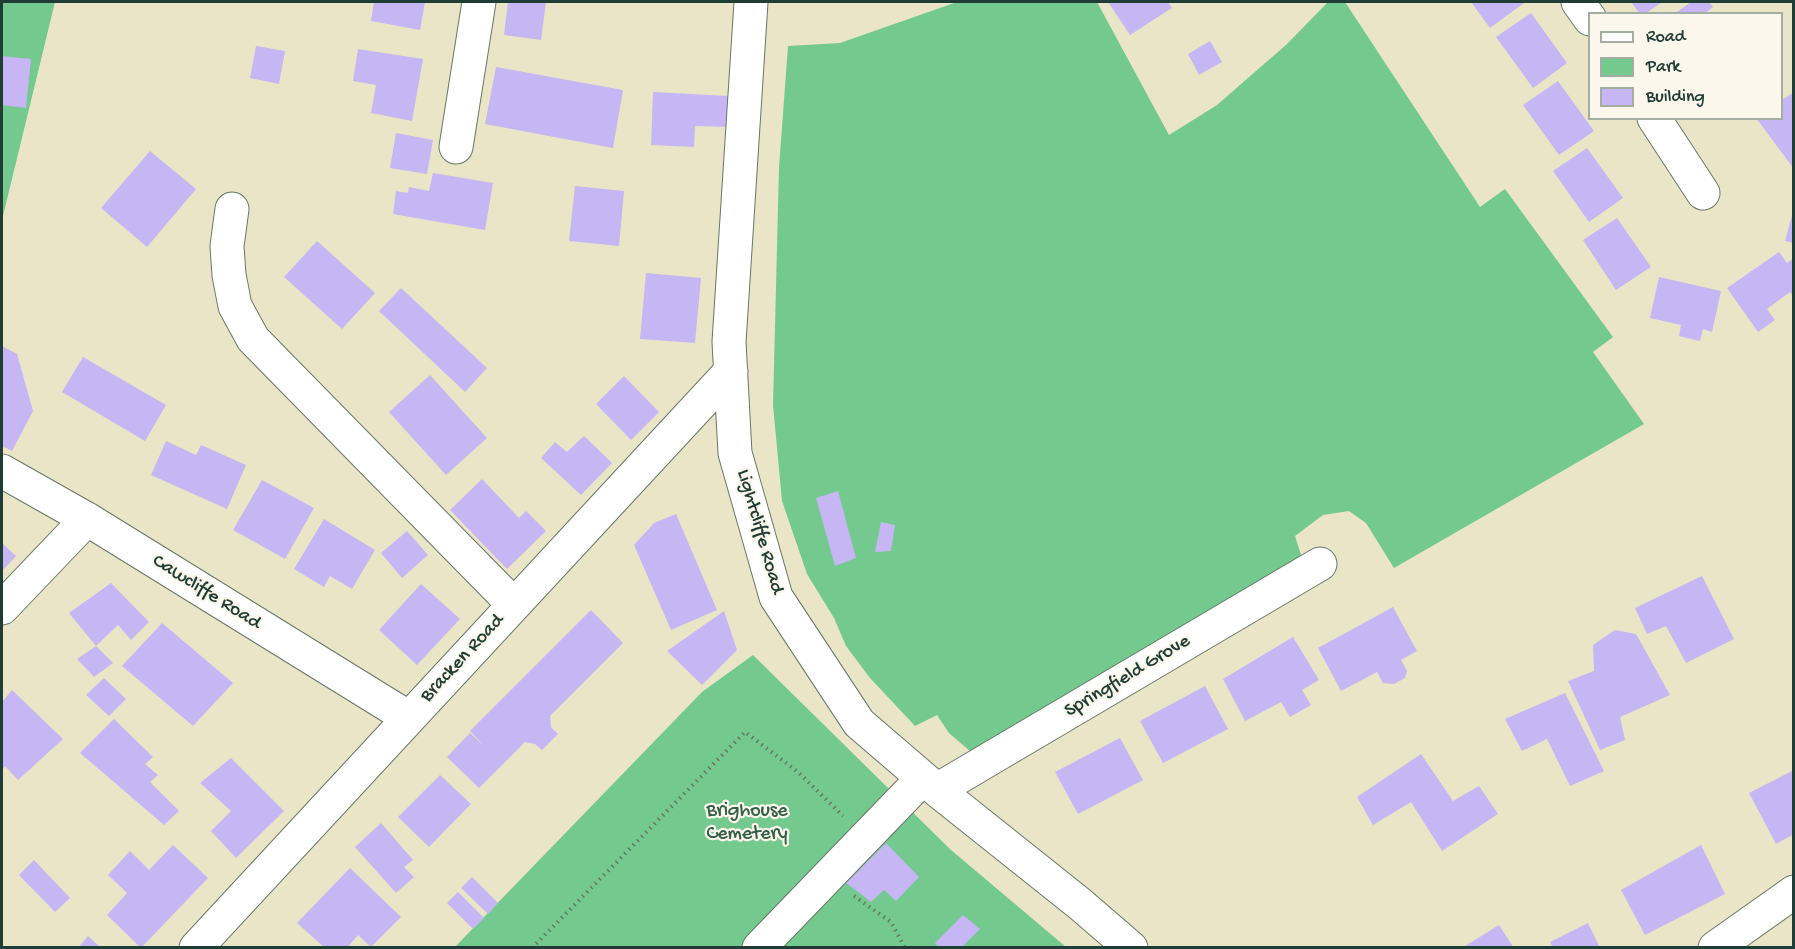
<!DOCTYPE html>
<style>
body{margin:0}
#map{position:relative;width:1795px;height:949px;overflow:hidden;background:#ebe5c7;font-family:"Gochi Hand",sans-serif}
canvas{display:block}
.frame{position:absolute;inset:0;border:3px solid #1f3d34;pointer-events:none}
.legend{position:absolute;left:1588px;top:12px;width:195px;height:108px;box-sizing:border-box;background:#fbf7ec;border:2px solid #a3ada2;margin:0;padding:8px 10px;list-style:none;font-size:18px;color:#1f3d34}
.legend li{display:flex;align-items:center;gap:12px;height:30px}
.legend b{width:30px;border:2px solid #a3ada2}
</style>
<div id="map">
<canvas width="1795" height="949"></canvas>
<div class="frame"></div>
<ul class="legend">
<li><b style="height:8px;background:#fff"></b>Road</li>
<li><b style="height:16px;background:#73c98e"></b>Park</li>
<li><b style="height:16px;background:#c6b6f3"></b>Building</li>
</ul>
</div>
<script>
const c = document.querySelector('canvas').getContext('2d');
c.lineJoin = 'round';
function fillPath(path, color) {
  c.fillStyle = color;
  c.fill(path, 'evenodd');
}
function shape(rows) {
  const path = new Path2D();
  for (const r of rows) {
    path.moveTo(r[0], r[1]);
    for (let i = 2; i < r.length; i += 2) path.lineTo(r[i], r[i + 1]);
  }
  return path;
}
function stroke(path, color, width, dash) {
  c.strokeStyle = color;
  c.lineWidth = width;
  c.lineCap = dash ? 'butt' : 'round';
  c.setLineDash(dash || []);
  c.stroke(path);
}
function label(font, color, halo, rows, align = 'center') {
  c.font = font + ' "Gochi Hand",sans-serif';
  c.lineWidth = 4.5;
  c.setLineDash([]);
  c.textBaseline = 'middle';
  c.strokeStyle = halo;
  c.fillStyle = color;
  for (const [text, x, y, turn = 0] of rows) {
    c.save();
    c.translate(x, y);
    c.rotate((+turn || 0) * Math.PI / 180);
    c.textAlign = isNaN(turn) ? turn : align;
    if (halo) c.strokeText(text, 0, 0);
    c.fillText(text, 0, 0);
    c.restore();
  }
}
const green = shape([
 [2,2,55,2,2,220],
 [957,2,1097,2,1169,135,1217,105,1287,44,1328,2,1345,2,1480,207,1505,189,1613,337,1593,352,1644,424,1394,568,1366,523,1349,511,1323,515,1295,536,1302,558,970,751,949,733,937,715,915,726,870,678,846,646,834,618,807,574,782,501,773,405,779,168,788,46,840,43],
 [753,655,951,850,1066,947,454,948,702,692]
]);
const building = shape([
 [374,2,425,2,420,30,371,21],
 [508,2,546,2,541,40,504,35],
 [1108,2,1168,2,1172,8,1130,35],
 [1471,2,1523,2,1524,3,1490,28],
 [1631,2,1662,2,1645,14,1640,14],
 [1691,2,1709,2,1713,7,1704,14,1674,14],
 [1531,13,1567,63,1533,88,1496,37],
 [1210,41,1222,62,1199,75,1188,54],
 [256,46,285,51,279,84,250,78],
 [358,49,423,59,412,121,371,113,376,85,353,81],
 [2,56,31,59,26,108,2,105],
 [496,67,623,90,613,148,485,124],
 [1558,81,1594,131,1559,155,1523,105],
 [653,92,728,96,727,127,695,126,694,147,651,145],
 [1794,92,1794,169,1756,118,1782,118,1782,100],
 [396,133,433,140,427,174,390,168],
 [1587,148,1623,198,1589,222,1553,171],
 [150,151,196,189,147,247,101,208],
 [433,173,493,183,485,230,393,214,396,191,408,193,409,187,429,191],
 [575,186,624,191,619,246,569,241],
 [1793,212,1794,212,1794,243,1785,241],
 [1617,218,1651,267,1616,290,1583,240],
 [317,241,375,293,342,329,284,277],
 [1779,252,1787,263,1794,258,1794,297,1790,292,1767,309,1775,320,1758,332,1727,288],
 [646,273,701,278,695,343,640,339],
 [1659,277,1721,291,1712,332,1703,329,1700,341,1679,336,1681,325,1650,318],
 [401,288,487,368,465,392,379,311],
 [2,346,17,354,33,411,12,451,2,446],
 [83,357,166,405,145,441,62,392],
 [430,375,487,438,446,475,389,412],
 [624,376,659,412,631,440,596,404],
 [584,436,612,463,581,495,541,458,555,442,567,452],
 [166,441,196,455,201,445,246,465,227,509,151,475],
 [482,479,519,518,526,511,546,531,507,569,450,510],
 [262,480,314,508,285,559,233,530],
 [838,491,856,558,835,566,816,498],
 [676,514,717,610,671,630,634,545,654,523],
 [324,519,375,550,352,589,330,576,324,587,294,569],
 [881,522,895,525,891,551,875,552],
 [407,531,428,555,402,578,381,553],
 [2,543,16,556,2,571],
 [1702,576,1734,639,1686,663,1666,626,1647,634,1635,608],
 [111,583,149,622,131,640,118,625,96,646,69,613],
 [421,584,460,619,417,665,379,630],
 [1393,607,1417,651,1401,660,1407,671,1405,678,1394,684,1383,683,1377,672,1341,691,1318,648],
 [591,610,623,643,550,716,551,727,558,734,542,750,535,744,525,742,479,788,447,757,470,733,484,746,470,731],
 [724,611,737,650,702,685,667,651],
 [162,623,233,683,193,726,122,666],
 [1615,630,1636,634,1670,695,1620,717,1625,740,1600,750,1568,681,1594,671,1593,645],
 [1293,637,1319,680,1302,690,1311,705,1290,717,1281,702,1245,721,1223,679],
 [96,646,113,663,94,677,77,659],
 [104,678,126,699,109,716,86,695],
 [1205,686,1228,729,1163,763,1140,721],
 [12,690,63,739,18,780,5,766,2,770,2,702],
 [1565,693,1604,771,1570,786,1547,739,1522,751,1505,719],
 [114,719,153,757,145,764,158,775,150,782,179,811,164,825,80,753],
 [1120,738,1143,780,1078,814,1055,772],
 [1421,754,1453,801,1479,786,1498,814,1442,851,1411,802,1373,825,1357,797],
 [231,758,284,811,236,858,211,831,231,811,200,783],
 [1794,770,1794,834,1776,844,1749,793],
 [440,775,471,804,429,847,398,817],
 [381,823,413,860,404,867,414,877,396,893,355,847],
 [886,843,919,877,896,901,884,890,871,902,846,883],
 [173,845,208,878,141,948,107,915,127,893,108,875,130,851,149,870],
 [1701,845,1725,894,1645,935,1621,890],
 [34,860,70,898,55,912,19,875],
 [350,868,401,917,371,947,358,935,347,948,325,948,297,923],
 [472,877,498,903,488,914,461,888],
 [458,892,484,918,473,929,447,903],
 [963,915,980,929,961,948,940,948,935,943],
 [1588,923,1600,948,1553,948,1550,942],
 [1499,925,1514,948,1462,948],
 [88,936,101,948,78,948]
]);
const path = shape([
 [854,896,891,922,905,948],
 [532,948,745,732,798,772,843,816]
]);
const minor = shape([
 [751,2,729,342,735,453,776,597,859,723,937,790,1080,904,1131,948],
 [1578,2,1590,19],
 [1654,118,1703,193],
 [456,147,479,2],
 [232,209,227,246,229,275,235,306,253,339,514,605],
 [2,471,87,519,409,718],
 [2,608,87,519],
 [937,790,1320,564],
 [196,948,731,371],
 [759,948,923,778],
 [1715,948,1794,892]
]);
const streetNames = [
 ["Lightcliffe Road",759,532,74],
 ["Cawcliffe Road",206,593,32],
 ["Bracken Road",463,659,-47],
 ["Springfield Grove",1128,677,-31]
];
const parkNames = [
 ["Brighouse",747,812],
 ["Cemetery",747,835]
];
fillPath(green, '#73c98e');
fillPath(building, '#c6b6f3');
stroke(minor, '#667867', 35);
stroke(path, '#667867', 4, [1.5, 4.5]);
stroke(minor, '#fff', 33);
label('20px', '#1f3d34', '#fbf7ec', streetNames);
label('20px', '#34604a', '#fbf7ec', parkNames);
</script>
